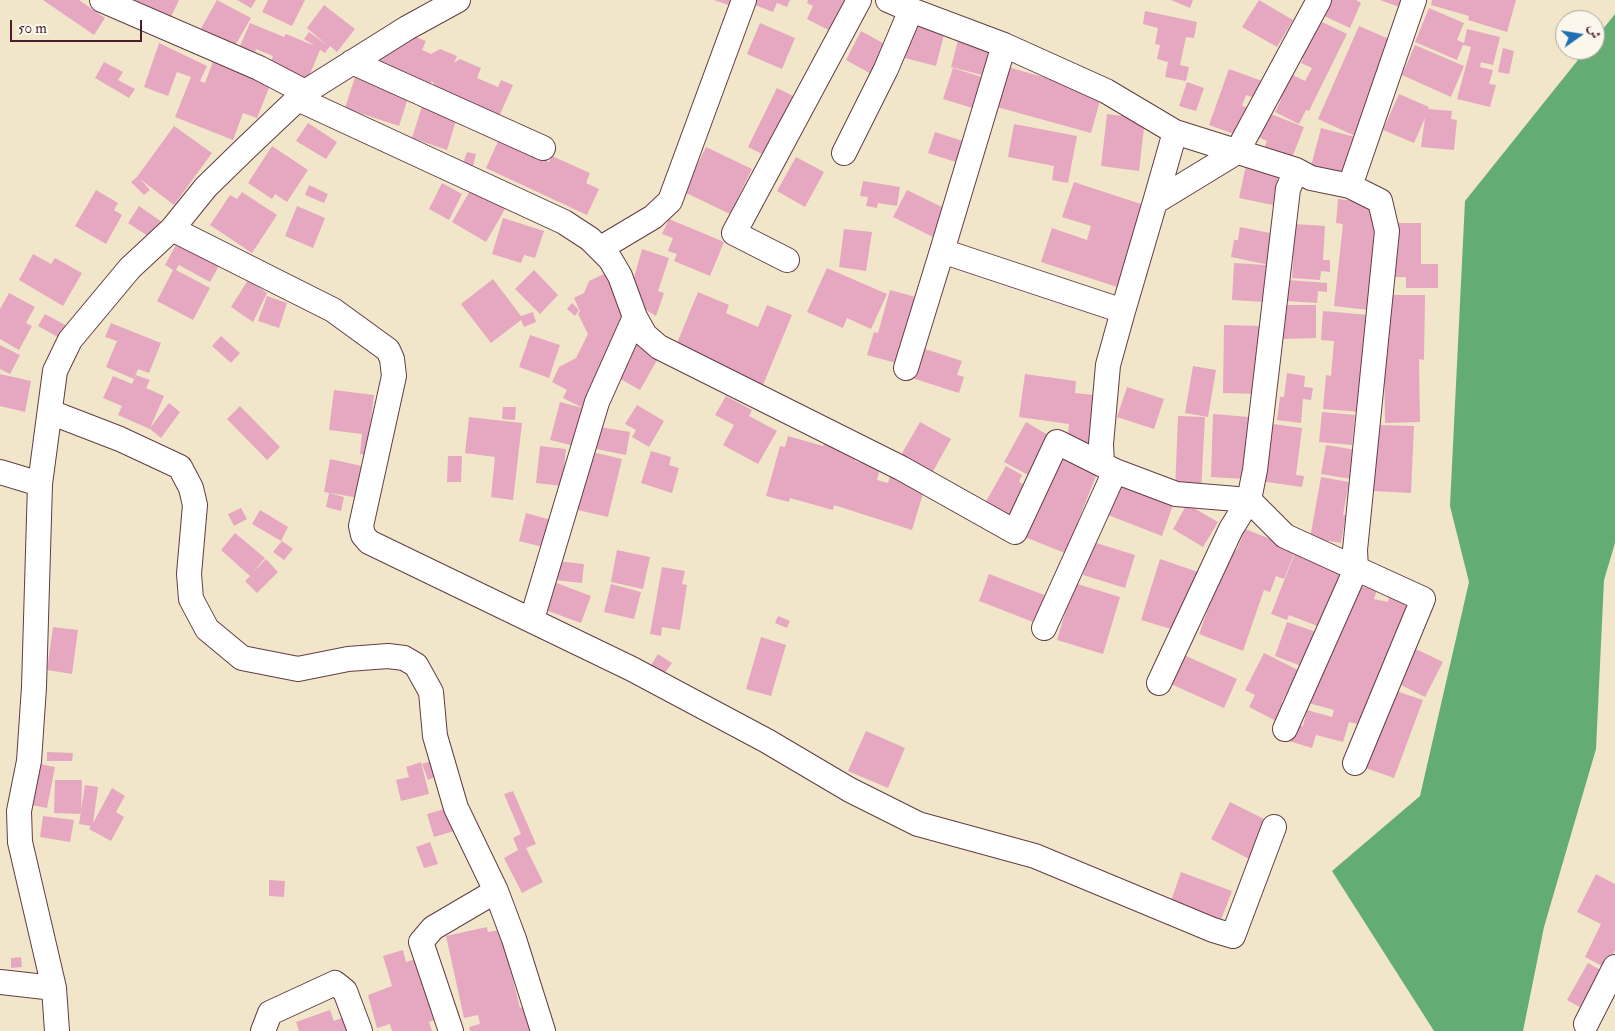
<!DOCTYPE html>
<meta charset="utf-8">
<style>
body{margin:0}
#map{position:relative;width:1615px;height:1031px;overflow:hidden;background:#f1e6ca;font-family:"IM FELL Double Pica",Amiri,serif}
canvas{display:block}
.north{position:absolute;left:1555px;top:10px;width:50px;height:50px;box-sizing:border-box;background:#fbf7ec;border:1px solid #b4a19f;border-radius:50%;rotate:77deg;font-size:14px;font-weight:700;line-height:20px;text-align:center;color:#4a1f2b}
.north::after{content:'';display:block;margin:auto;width:18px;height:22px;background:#1f6fb2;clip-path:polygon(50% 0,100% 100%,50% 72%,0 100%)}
.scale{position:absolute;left:10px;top:20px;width:132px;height:22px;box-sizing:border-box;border:2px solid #4a1f2b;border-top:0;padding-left:6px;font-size:15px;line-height:18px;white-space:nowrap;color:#4a1f2b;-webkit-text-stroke:4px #fbf7ec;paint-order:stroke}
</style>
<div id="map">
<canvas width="1615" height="1031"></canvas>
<div class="north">ش</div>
<div class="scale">50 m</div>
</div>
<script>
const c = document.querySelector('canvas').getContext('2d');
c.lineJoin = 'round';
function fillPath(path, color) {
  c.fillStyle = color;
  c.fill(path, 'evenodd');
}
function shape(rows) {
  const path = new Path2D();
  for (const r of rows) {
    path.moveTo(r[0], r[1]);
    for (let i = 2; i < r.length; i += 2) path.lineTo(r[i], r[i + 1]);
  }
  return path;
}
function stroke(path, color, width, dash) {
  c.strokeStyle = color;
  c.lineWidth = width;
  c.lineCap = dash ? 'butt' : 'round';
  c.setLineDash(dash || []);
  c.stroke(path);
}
const forest = shape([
 [1615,14,1615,543,1604,580,1596,749,1544,927,1523,1031,1434,1031,1332,871,1420,796,1469,582,1450,506,1465,201,1586,50,1595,50,1595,39]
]);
const building = shape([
 [43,0,79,0,105,18,94,35],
 [134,0,179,0,171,17],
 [217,0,251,18,232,51,199,32],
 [237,0,256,0,251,8],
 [268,0,305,0,292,26,262,12],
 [714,0,739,0,737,8],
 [757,0,790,0,787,7,777,3,773,12,755,5],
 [808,0,856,0,838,35,807,19,813,6,807,3],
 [1171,0,1193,0,1190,8],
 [1259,0,1293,20,1277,47,1242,27],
 [1326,0,1356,0,1361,3,1350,28,1320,14],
 [1380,0,1411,0,1408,10],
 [1432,0,1516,0,1507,32,1468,20,1469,16,1431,5],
 [324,5,355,29,337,52,330,46,325,53,320,50,307,81,269,66,273,56,256,49,255,52,240,46,250,23,284,37,286,34,315,46,304,39,309,32,327,45,307,28],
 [1429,8,1464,23,1457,40,1464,43,1467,29,1500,37,1493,65,1481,62,1480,67,1493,70,1489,84,1496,85,1490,107,1457,99,1471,47,1463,45,1457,60,1415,42],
 [1145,11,1197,22,1194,38,1186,37,1180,65,1189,67,1186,81,1165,77,1168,62,1157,59,1160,45,1155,44,1158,28,1143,24],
 [1318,20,1347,34,1309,111,1306,110,1299,124,1275,112,1281,100,1277,98,1289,73,1305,81,1312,68,1301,63,1303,58,1300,57],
 [760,23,795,38,782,69,747,54],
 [914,23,945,31,936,66,905,58],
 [1359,26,1396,42,1355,136,1318,119],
 [861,31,890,47,875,76,846,60],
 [960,33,995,43,986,76,951,67],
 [413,36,426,41,422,50,431,54,440,49,457,56,454,63,460,59,481,68,477,78,498,87,501,80,513,85,498,119,440,94,432,81,427,91,383,66,378,57],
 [159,43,207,66,200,81,205,83,215,56,273,78,257,118,243,113,233,140,175,117,191,77,177,72,168,96,144,87],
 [1415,45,1464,66,1451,97,1402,75],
 [1503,48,1514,51,1509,74,1498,72],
 [104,62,123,72,118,80,135,89,129,98,95,78],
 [1008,67,1102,94,1091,133,997,107],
 [953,68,988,79,979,110,943,99],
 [1229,69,1265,82,1258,99,1246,95,1242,106,1250,108,1240,136,1209,125],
 [355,77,409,95,399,126,345,108],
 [1187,82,1204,88,1196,111,1179,106],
 [777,88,801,100,772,159,748,147],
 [1399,94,1429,107,1428,109,1452,111,1451,119,1457,120,1454,150,1421,147,1425,118,1414,143,1383,130],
 [423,103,458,114,447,150,412,138],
 [1268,113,1304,127,1291,160,1264,149,1267,141,1258,137],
 [1107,114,1145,119,1139,171,1101,166],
 [308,123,337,142,326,159,296,141],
 [1014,124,1077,136,1068,183,1052,180,1054,166,1008,157],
 [174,126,212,153,174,205,140,179,150,190,144,195,131,182,137,177],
 [1321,128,1359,138,1349,176,1311,166],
 [935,132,969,143,962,164,928,153],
 [499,139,549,162,552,156,590,173,586,183,599,189,587,215,486,168],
 [272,146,308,170,287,202,275,194,272,199,248,183],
 [706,147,752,169,730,214,684,192],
 [467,152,476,154,473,166,463,163],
 [796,157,824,172,805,207,777,191],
 [1246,165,1279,172,1273,205,1239,198],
 [863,181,900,187,897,206,878,203,877,208,866,206,868,197,860,196],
 [475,182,509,202,486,242,452,222],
 [1074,182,1144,205,1117,287,1041,262,1052,228,1087,240,1091,226,1062,217],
 [442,183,462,194,449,220,429,209],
 [309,185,328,194,324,203,305,195],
 [96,190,118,203,114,210,122,215,106,244,75,226],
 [907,190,946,209,933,237,893,217],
 [242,192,277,215,252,253,210,225,230,195,237,199],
 [1338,199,1374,203,1372,223,1379,224,1369,310,1334,306,1343,224,1336,223],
 [139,206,162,222,151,238,128,223],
 [297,206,325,218,313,248,285,236],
 [503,218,544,231,535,258,524,255,521,263,492,254],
 [669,219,724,242,710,276,674,261,677,254,668,251,673,238,662,234],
 [1392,223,1421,223,1421,264,1438,264,1438,288,1406,288,1406,277,1393,277],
 [1295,224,1325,226,1323,260,1330,260,1330,272,1321,271,1320,280,1292,278],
 [1240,227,1275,234,1269,265,1231,257,1234,240,1238,240],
 [844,229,872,232,866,271,839,267],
 [178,241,220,264,210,282,179,265,176,270,210,288,193,320,157,301,173,270,165,265],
 [642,249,669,258,658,291,664,293,656,316,628,299],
 [33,254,51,264,55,258,82,273,63,306,19,280],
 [1234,263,1267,265,1265,302,1232,300],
 [827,268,887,294,871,329,847,318,843,328,807,312],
 [534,270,558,295,540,314,515,289],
 [606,273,629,321,579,447,550,440,560,402,583,408,563,398,567,390,552,382,559,367,576,358,588,334,578,314,580,311,574,298,584,293,589,281],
 [493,279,521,316,533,312,536,322,524,327,521,320,491,343,461,304],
 [248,280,267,293,253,322,231,307],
 [1288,280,1327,283,1327,292,1318,291,1317,303,1287,301],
 [890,290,923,299,903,365,867,355,874,332,878,333],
 [698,292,729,305,726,313,758,327,767,305,792,315,763,385,675,348],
 [9,293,35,307,26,323,32,326,19,350,0,339,0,309],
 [1383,295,1425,295,1424,360,1419,359,1420,422,1385,423],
 [267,296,287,303,279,328,258,321],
 [572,303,579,310,575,316,567,309],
 [1282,305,1316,305,1316,338,1283,339],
 [1323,311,1369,315,1361,412,1323,409,1326,375,1331,376,1334,341,1321,340],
 [45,314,71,328,65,341,38,326],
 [111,323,161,343,149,373,138,369,134,379,106,367,117,341,105,337],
 [1224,325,1261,326,1260,394,1223,393],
 [530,335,560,345,549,378,519,367],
 [221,336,240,353,231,363,212,346],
 [630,338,660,355,640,390,610,373],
 [0,345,20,355,10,374,0,369],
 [922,348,962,361,957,375,964,377,959,393,912,378],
 [1193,366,1216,370,1208,417,1185,413],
 [1287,373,1305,376,1304,387,1313,388,1311,400,1303,399,1301,423,1277,420,1280,397,1284,397],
 [0,374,31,381,25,412,0,406],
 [1025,374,1076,381,1075,393,1103,396,1096,448,1067,444,1069,424,1019,417],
 [136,375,150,380,146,388,164,396,150,428,169,403,180,412,161,438,150,429,118,415,122,406,103,398,113,376,132,384],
 [1127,387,1164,399,1154,429,1117,417],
 [334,390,374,395,370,427,379,428,375,456,360,454,362,434,329,430],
 [726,396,752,410,749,416,777,431,758,464,723,445,734,425,715,415],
 [637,405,664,421,649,447,632,437,636,430,625,424],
 [240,406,280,447,267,460,227,419],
 [503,407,516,407,515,420,502,419],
 [1322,412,1355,415,1352,445,1319,442],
 [1213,414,1249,417,1245,479,1211,477],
 [1178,416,1205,417,1201,492,1175,491],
 [469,417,522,423,513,500,491,497,495,457,465,453],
 [920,422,951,439,932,473,901,455],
 [1026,422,1053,438,1032,477,1004,462],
 [1273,424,1302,428,1296,475,1304,476,1302,487,1260,481,1268,457],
 [1377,425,1414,426,1411,493,1372,491],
 [600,427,630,432,626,455,596,449],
 [788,436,823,446,825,442,858,451,855,461,880,468,877,480,888,483,890,476,925,487,912,530,834,505,833,510,790,498,789,502,766,496,780,446,785,447],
 [1326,445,1356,450,1351,479,1321,474],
 [540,446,566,449,562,486,536,483],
 [1060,450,1100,466,1076,526,1083,529,1072,556,1025,537],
 [651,451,671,457,669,465,679,468,672,493,641,483],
 [592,452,622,459,608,517,578,510],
 [448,456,462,456,461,482,447,482],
 [330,459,371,468,365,499,324,492],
 [1006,466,1022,475,1019,482,1029,487,1011,520,984,505],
 [1122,476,1173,505,1162,536,1108,515],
 [1321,477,1349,482,1343,515,1346,515,1341,543,1310,538],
 [329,493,344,497,341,511,326,507],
 [1187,504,1218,522,1203,547,1173,529],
 [241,508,247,519,234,526,228,514],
 [260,510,288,527,281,541,252,524],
 [526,513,551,520,543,547,519,541],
 [1245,529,1296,549,1284,579,1276,576,1270,592,1264,590,1243,651,1199,634,1230,548,1237,550],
 [235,533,265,558,252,573,266,559,278,572,257,593,245,581,250,576,221,550],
 [282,541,293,549,284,560,273,552],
 [1093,542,1135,555,1125,588,1083,575],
 [617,550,650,557,643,589,611,582],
 [1295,553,1347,574,1325,629,1289,615,1287,620,1271,614],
 [1160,559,1198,572,1178,631,1141,620],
 [557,561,584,564,582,583,555,580],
 [662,567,685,571,682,584,687,585,680,630,662,627,661,636,650,634],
 [989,574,1052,598,1041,625,979,601],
 [554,582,591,596,581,623,543,609],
 [1074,583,1120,597,1103,654,1057,640],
 [611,584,641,592,634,619,604,612],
 [1356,585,1377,590,1374,599,1388,602,1389,596,1409,602,1401,630,1398,629,1390,654,1361,725,1349,722,1343,742,1316,735,1312,748,1289,741,1294,723,1303,726,1307,710,1332,717,1334,710,1305,702],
 [778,616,790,621,787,628,775,623],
 [1287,622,1322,634,1309,669,1275,656],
 [53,627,78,630,72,674,47,670],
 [761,637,786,645,771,696,746,689],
 [1416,649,1443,662,1425,697,1399,684],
 [1264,653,1298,670,1282,702,1287,704,1278,722,1249,707,1255,695,1245,690],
 [658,654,672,663,664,674,651,665],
 [1184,655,1237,679,1224,708,1171,684],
 [1396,691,1423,700,1394,778,1360,766,1375,725,1383,727],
 [866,731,905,748,888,788,848,771],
 [47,752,73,753,72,761,47,761],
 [431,761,437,776,428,780,422,764],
 [421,762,429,794,401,801,396,780,409,777,406,767],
 [40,764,55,767,47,808,31,805],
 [55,780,82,780,81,814,54,813],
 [85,785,98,787,93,823,112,788,125,796,116,812,124,817,111,841,89,829,91,826,79,824],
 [513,791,536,844,526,848,543,882,522,893,504,858,518,850,513,838,521,834,504,794],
 [1230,802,1268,821,1249,859,1211,839],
 [448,808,454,831,434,837,427,814],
 [43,816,74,820,70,842,40,837],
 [430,842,438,864,424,868,416,847],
 [1181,872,1232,891,1221,920,1171,901],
 [1596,874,1615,884,1615,950,1606,968,1585,957,1601,924,1577,912],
 [269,880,285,881,284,897,269,896],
 [487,927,488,932,500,930,520,1008,527,1006,532,1031,470,1031,469,1027,480,1024,478,1015,464,1018,446,936],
 [403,950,406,962,415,959,438,1019,429,1022,432,1031,392,1031,390,1024,377,1028,368,995,392,986,383,956],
 [21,957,22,967,11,968,11,958],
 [1588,963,1606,973,1585,1010,1567,1000],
 [330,1010,334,1021,345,1017,350,1031,299,1031,296,1022]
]);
const minor = shape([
 [102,0,259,68,305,92],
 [911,10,1004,45,1106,91,1175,132],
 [1004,45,942,251,1123,311,1155,202,1237,152,1319,0],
 [352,62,543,148],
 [298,99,564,222,590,239,610,259,620,276,635,317,645,335,659,347,901,468,1015,532,1057,442,1115,471],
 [844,153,886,69,911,10,888,0],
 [1155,202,1175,132,1296,170],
 [172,229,333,310,388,350,392,359,394,376,361,526,363,535,369,542,632,669,767,741,850,790,918,824,1035,856,1213,930,1233,936,1274,827],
 [601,248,653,217,670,201,744,0],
 [787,260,734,233,859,0],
 [906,368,942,251],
 [50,412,120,439,180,467,191,488,195,505,189,574,191,599,207,629,242,658,298,669,348,659,388,656,404,658,416,665,431,692,435,736,456,808,496,891,514,939,543,1031],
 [1102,464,1101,444,1108,365,1123,311],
 [0,472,40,484],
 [532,619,597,402,635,317],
 [1044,628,1115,471,1176,494,1249,500,1285,536,1423,599,1355,763],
 [1159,683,1231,529,1249,500,1255,470,1288,189,1296,170,1311,178,1350,186,1414,0],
 [1285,729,1356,569,1355,550,1387,231,1380,201,1350,186],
 [0,982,54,988],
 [1586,1024,1615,967],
 [57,1031,54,988,20,842,19,811,29,761,34,687,40,484,55,371,70,340,130,268,172,229,206,187,246,148,305,92,407,28,458,0],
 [263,1031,270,1013,335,983,345,991,360,1031],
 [451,1031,421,942,433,928,496,891]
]);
fillPath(forest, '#63ac73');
fillPath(building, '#e6a8c0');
stroke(minor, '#633d43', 26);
stroke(minor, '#fff', 24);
</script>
